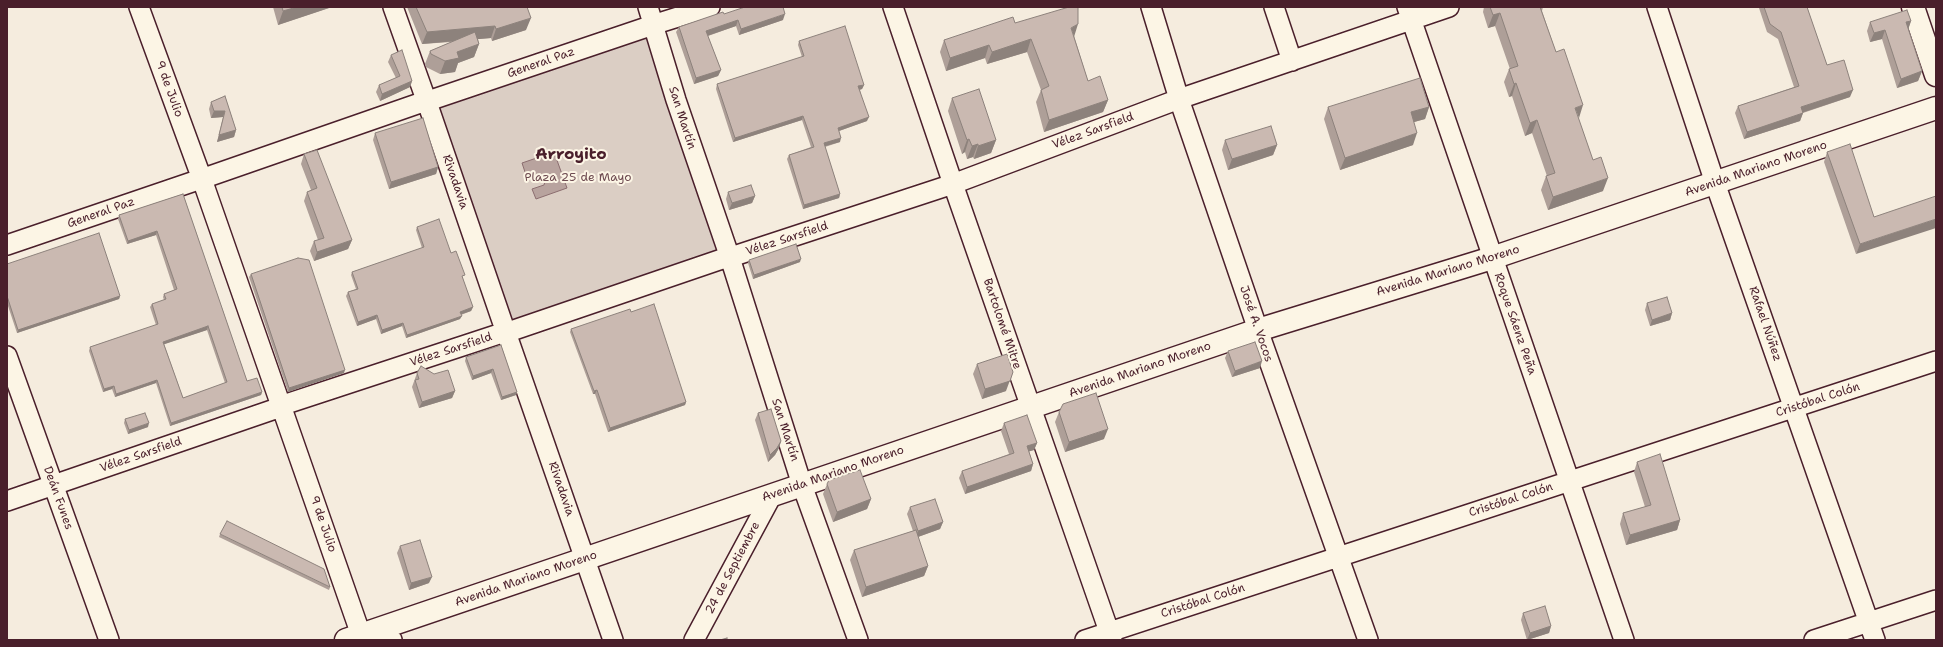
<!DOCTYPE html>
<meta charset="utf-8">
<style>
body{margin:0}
#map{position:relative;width:1943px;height:647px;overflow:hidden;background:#f5ecde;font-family:"Shantell Sans",sans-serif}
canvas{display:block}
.frame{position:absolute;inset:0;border:8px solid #4a1f2b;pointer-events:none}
</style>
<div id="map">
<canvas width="1943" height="647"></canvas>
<div class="frame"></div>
</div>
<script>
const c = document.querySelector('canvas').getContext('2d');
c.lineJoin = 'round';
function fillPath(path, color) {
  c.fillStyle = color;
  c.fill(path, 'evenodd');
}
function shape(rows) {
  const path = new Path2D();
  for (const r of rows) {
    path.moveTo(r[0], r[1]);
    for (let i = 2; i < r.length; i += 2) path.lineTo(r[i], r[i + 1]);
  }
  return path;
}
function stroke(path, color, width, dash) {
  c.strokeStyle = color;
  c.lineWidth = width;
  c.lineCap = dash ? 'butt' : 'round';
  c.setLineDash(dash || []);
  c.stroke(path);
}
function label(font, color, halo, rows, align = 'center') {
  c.font = font + ' "Shantell Sans",sans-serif';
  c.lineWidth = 4;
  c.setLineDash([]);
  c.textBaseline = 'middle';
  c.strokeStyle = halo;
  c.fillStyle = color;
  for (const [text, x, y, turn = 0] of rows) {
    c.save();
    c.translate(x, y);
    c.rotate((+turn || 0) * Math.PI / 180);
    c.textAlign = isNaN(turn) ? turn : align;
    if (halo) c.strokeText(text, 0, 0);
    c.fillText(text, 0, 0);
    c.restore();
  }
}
const green = shape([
 [646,31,720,248,718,255,515,324,506,319,434,110,437,102]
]);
const water = shape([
 [554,152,567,188,536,199,532,189,544,185,546,178,539,174,527,178,522,163,554,152]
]);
const minor = shape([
 [139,7,199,171],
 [393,7,424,94],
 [648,7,651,17],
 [893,7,953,184,1112,640],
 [1151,7,1179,99,1258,330,1368,640],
 [1274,7,1292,61],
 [1407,7,1624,640],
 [1657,7,1715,183,1875,640],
 [662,22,710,7],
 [655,31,676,100,727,249],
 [434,99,647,27],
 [429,108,503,324],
 [210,176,420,103],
 [204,185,279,400],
 [7,245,195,181],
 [737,255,953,184,1179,99,1449,7],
 [732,264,802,485,858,640],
 [514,330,722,259],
 [508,338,613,640],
 [7,356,109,640],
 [289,403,499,334],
 [284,414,361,635],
 [7,501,275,409],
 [376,630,392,640],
 [694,640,772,495],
 [1085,640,1936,361],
 [1814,640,1936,600]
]);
const major = shape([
 [1913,7,1936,75],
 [346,640,1258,330,1492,258,1936,108]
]);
const wall = shape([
 [273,7,332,7,278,25],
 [407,7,527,7,526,30,492,41,491,38,478,39,479,44,474,57,458,63,455,72,440,74,426,67,425,64,430,51,451,42,422,44],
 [1484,7,1543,7,1542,11,1603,191,1548,210,1541,190,1546,176,1547,176,1532,133,1525,136,1512,96,1509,97,1504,82,1509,69,1510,69,1495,26,1488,28,1483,12],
 [1759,7,1807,7,1827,65,1850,97,1803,113,1800,121,1744,139,1735,113,1738,106,1794,87,1778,39,1767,32,1759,8],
 [724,14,783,20,739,35,736,26,708,36,721,70,718,76,694,84,676,32,679,27],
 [1911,21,1908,29,1922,71,1918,81,1897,88,1882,39,1870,42,1867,31,1870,22],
 [1015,23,1074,36,1088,81,1108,100,1103,112,1044,132,1036,102,1041,90,1027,52,987,64,985,58,946,71,940,52,944,40],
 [799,41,864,85,862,89,860,90,867,121,839,131,840,142,825,147,840,194,839,198,803,209,787,159,789,155,811,147,802,120,733,142,716,89,717,84,802,57,798,45],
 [391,55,412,81,410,87,380,101,376,92,379,85,396,78,388,62],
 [225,96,236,130,234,137,217,142,223,117,211,118,209,109,211,102],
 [952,98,996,140,991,153,974,159,973,157,967,159,965,152,962,154,948,111],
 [1328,107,1429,107,1425,119,1414,122,1413,145,1340,170,1324,119],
 [375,133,438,167,436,174,389,189,373,140],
 [1225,140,1277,145,1273,155,1228,170,1222,150],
 [1827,152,1874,217,1856,254,1824,162],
 [304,154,352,240,348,249,314,261,310,251,314,241,318,240,304,201,307,192,311,190,301,164],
 [728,192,755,196,752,203,729,210,726,199],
 [183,194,247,381,262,392,261,395,170,426,156,383,115,397,112,389,103,392,89,351,90,347,156,325,150,307,152,304,164,300,163,297,164,294,174,290,156,235,127,244,118,219,119,215],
 [207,330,225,383,183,398,164,344],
 [417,227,451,253,463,278,463,279,473,307,471,311,461,315,460,319,406,338,402,326,381,334,376,319,357,326,346,296,348,292,356,289,351,275,352,272,422,248,416,230],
 [749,260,800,262,753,279,748,263],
 [7,264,120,296,119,299,17,333,7,303],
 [251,274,344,373,288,392,249,277],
 [1647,303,1672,313,1670,320,1650,326,1645,310],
 [631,312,686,402,685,405,608,432,595,394,593,394,570,332,571,329],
 [501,345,517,392,516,395,501,400,491,373,472,380,465,361,466,357],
 [1228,351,1260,368,1232,377,1225,358],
 [977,364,1006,391,982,399,973,374],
 [417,373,455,391,452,398,419,408,412,387],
 [1059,412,1104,439,1065,452,1055,422],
 [758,413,781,441,779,448,775,455,768,462,755,420],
 [125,419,148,427,128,434,124,423],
 [1004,423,1037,443,1034,450,1029,451,1033,464,1031,471,965,494,959,478,962,471,1009,454,1001,431],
 [1637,462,1680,520,1677,530,1626,545,1620,524,1623,513,1645,507,1634,472],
 [827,484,871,499,867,509,833,522,823,494],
 [910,507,943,522,940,529,918,537,928,566,924,576,862,597,850,560,854,550,913,531,907,514],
 [220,534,330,587,329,590,219,537],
 [400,546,429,583,409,590,397,553],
 [1523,613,1551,626,1549,633,1527,640,1521,620]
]);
const shadedWall = shape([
 [297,7,332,7,278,25,283,11],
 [1500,13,1495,26,1488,28,1493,15],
 [785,14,783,20,739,35,741,29],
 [531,18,526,30,492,41,496,29],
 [738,20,736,26,704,37,706,31],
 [1911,21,1908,30,1906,22],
 [1078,24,1074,37,1071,28],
 [495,26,491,38,422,44,427,32],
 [1885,30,1882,39,1870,42,1874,33],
 [1031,39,1027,52,987,64,992,52],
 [479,44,474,57,458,63,455,72,440,74,445,61,457,52],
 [989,45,985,58,946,71,950,58],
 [721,70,718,76,694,84,696,78],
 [1922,71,1918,81,1897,88,1901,79],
 [412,81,410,87,380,101,382,94],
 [1516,83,1512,96,1509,97,1514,84],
 [864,85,862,89,857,90,858,86],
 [1853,90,1850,97,1798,114,1801,107],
 [1108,100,1103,112,1044,132,1049,120],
 [1583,105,1579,118,1575,108],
 [1429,107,1425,119,1407,124,1411,112],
 [214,111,225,111,223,117,211,118],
 [1803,113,1800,121,1744,139,1747,132],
 [803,116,802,120,733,142,735,138],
 [869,117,867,121,836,132,838,128],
 [1537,120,1532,133,1525,136,1530,123],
 [236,130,234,137,217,142,219,135],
 [1417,133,1413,145,1340,170,1345,158],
 [841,138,840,142,822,147,824,143],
 [969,139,965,152,962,154,967,140],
 [996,140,991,153,974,159,978,146],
 [978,144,973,157,967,159,972,146],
 [1277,145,1273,155,1228,170,1232,159],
 [438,167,436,174,389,189,391,182],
 [1608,178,1603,191,1548,210,1553,197],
 [840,194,839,198,803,209,804,205],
 [755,196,752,203,729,210,732,203],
 [1936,219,1936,228,1856,254,1860,244],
 [157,231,156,235,127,244,128,241],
 [352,240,348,249,314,261,317,252],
 [801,259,800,262,753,279,754,275],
 [120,296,119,299,17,333,18,330],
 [473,307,471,311,459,315,460,312],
 [1672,313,1670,320,1650,326,1652,320],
 [377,315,376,319,357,326,358,322],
 [462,316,460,319,406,338,407,335],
 [403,323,402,326,381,334,382,330],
 [208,326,207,330,162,345,163,342],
 [1262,361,1260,368,1232,377,1235,371],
 [493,369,491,373,472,380,473,376],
 [345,370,344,373,288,392,289,388],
 [1013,372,1006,391,982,399,985,389],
 [157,380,156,383,115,397,116,394],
 [114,386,112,389,103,392,104,389],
 [597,390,595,394,593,394,594,391],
 [455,391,452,398,419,408,422,402],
 [262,392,261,395,170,426,171,423],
 [517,392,516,395,501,400,502,397],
 [686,402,685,405,608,432,610,428],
 [149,423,148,427,128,434,129,430],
 [1108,429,1104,439,1065,452,1069,442],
 [781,441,779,448,775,455,768,462,770,455],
 [1037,443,1034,450,1024,453,1027,446],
 [1033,464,1031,471,965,494,967,487],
 [871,499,867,509,833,522,837,512],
 [1680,520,1677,530,1626,545,1630,535],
 [943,522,940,529,915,538,918,531],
 [928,566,924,576,862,597,866,587],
 [432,577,429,583,409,590,411,583],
 [1551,626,1549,633,1527,640,1530,633]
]);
const building = shape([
 [282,7,297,7,283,11,282,7],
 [416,7,527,7,531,18,496,29,495,26,427,32,416,7],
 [745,7,783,7,785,14,741,29,738,20,706,31,721,70,696,78,679,27,723,12,724,14,745,7],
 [1069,7,1078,7,1078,24,1071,28,1088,81,1100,76,1108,100,1049,120,1041,90,1049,86,1031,39,992,52,989,45,950,58,944,40,1013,17,1015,23,1069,7],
 [1490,7,1540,7,1556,52,1564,49,1583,105,1575,108,1593,160,1601,157,1608,178,1553,197,1546,176,1555,173,1537,120,1530,123,1516,83,1514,84,1509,69,1518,66,1500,13,1493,15,1490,7],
 [1764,7,1807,7,1827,65,1844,60,1853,90,1801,107,1803,113,1747,132,1738,106,1799,86,1781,32,1770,24,1764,7],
 [1907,10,1911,21,1906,22,1922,71,1901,79,1885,30,1874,33,1870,22,1907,10],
 [845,26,864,85,858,86,869,117,838,128,841,138,824,143,840,194,804,205,789,155,814,147,803,116,735,138,717,84,804,56,799,41,845,26],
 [475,32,479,44,457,52,459,58,445,61,431,54,430,51,475,32],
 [402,50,412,81,382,94,379,85,400,76,391,55,402,50],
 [1420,78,1429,107,1411,112,1417,133,1345,158,1328,107,1420,78],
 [979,89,996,140,978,146,978,144,972,146,969,139,967,140,952,98,979,89],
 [225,96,236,130,219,135,225,111,214,111,211,102,225,96],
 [423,118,438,167,391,182,375,133,423,118],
 [1271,126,1277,145,1232,159,1225,140,1271,126],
 [1850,144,1874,217,1936,196,1936,219,1860,244,1827,152,1850,144],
 [317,150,352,240,317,252,314,241,324,238,307,192,317,188,304,154,317,150],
 [751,185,755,196,732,203,728,192,751,185],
 [183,194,247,381,257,378,262,392,171,423,157,380,116,394,114,386,104,389,90,347,158,324,152,304,166,299,164,294,177,289,157,231,128,241,119,215,183,194],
 [208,326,227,382,183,398,163,342,208,326],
 [439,219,451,253,456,251,465,275,462,276,473,307,460,312,462,316,407,335,403,323,382,330,377,315,358,322,348,292,358,289,352,272,424,247,417,227,439,219],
 [99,233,120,296,18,330,7,296,7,264,99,233],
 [796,244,801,259,754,275,749,260,796,244],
 [298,258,309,260,345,370,289,388,251,274,298,258],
 [1667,297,1672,313,1652,320,1647,303,1667,297],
 [654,304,686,402,610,428,597,390,594,391,571,329,630,309,631,312,654,304],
 [1255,342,1262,361,1235,371,1228,351,1255,342],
 [501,345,517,392,502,397,493,369,473,376,466,357,501,345],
 [1007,354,1013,372,1010,381,985,389,977,364,1007,354],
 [421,366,434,374,448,370,455,391,422,402,415,380,419,379,417,373,421,366],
 [1096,393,1108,429,1069,442,1059,412,1063,404,1096,393],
 [771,409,781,441,777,448,770,455,758,413,771,409],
 [145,413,149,423,129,430,125,419,145,413],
 [1027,415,1037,443,1027,446,1033,464,967,487,962,471,1014,453,1004,423,1027,415],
 [1660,454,1680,520,1630,535,1623,513,1651,505,1637,462,1660,454],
 [860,470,871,499,837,512,827,484,829,480,860,470],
 [935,499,943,522,918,531,910,507,935,499],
 [227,521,324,569,330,587,220,534,227,521],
 [916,530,928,566,866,587,854,550,916,530],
 [420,540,432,577,411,583,400,546,420,540],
 [1545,606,1551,626,1530,633,1523,613,1545,606],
 [727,638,727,640,720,640,727,638]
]);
const streetNames = [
 ["General Paz",541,63,-19],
 ["9 de Julio",169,89,70],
 ["San Martín",682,118,72],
 ["Vélez Sarsfield",1093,131,-20],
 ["Avenida Mariano Moreno",1756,169,-19],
 ["Rivadavia",455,182,71],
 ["General Paz",101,213,-19],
 ["Vélez Sarsfield",787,239,-18],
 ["Avenida Mariano Moreno",1448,271,-17],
 ["Bartolomé Mitre",1002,324,71],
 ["José A. Vocos",1256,324,71],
 ["Roque Sáenz Peña",1515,324,71],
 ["Rafael Núñez",1765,324,71],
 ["Vélez Sarsfield",451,350,-18],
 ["Avenida Mariano Moreno",1140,370,-19],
 ["Cristóbal Colón",1818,400,-18],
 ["San Martín",785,430,72],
 ["Vélez Sarsfield",141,455,-19],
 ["Avenida Mariano Moreno",833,474,-19],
 ["Rivadavia",561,489,71],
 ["Deán Funes",58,498,70],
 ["Cristóbal Colón",1511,500,-18],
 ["9 de Julio",323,524,71],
 ["24 de Septiembre",733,568,-62],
 ["Avenida Mariano Moreno",526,579,-19],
 ["Cristóbal Colón",1203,601,-18]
];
const parkNames = [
 ["Plaza 25 de Mayo",578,178]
];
const districtNames = [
 ["Arroyito",571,155]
];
fillPath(green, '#dbcec4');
fillPath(water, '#b8a39e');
stroke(water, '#8c6e70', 1);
stroke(minor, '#4a1f2b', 22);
stroke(major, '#4a1f2b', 25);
stroke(minor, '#fcf5e5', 19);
stroke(major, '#fcf5e5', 22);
fillPath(wall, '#ae9f98');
fillPath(shadedWall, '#8d827c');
fillPath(building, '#cab9b1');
stroke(building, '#8d827c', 1);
label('12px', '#4a1f2b', '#fcf5e5', streetNames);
label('12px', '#6e4b51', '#fcf5e5', parkNames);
label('bold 16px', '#4a1f2b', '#fcf5e5', districtNames);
</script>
